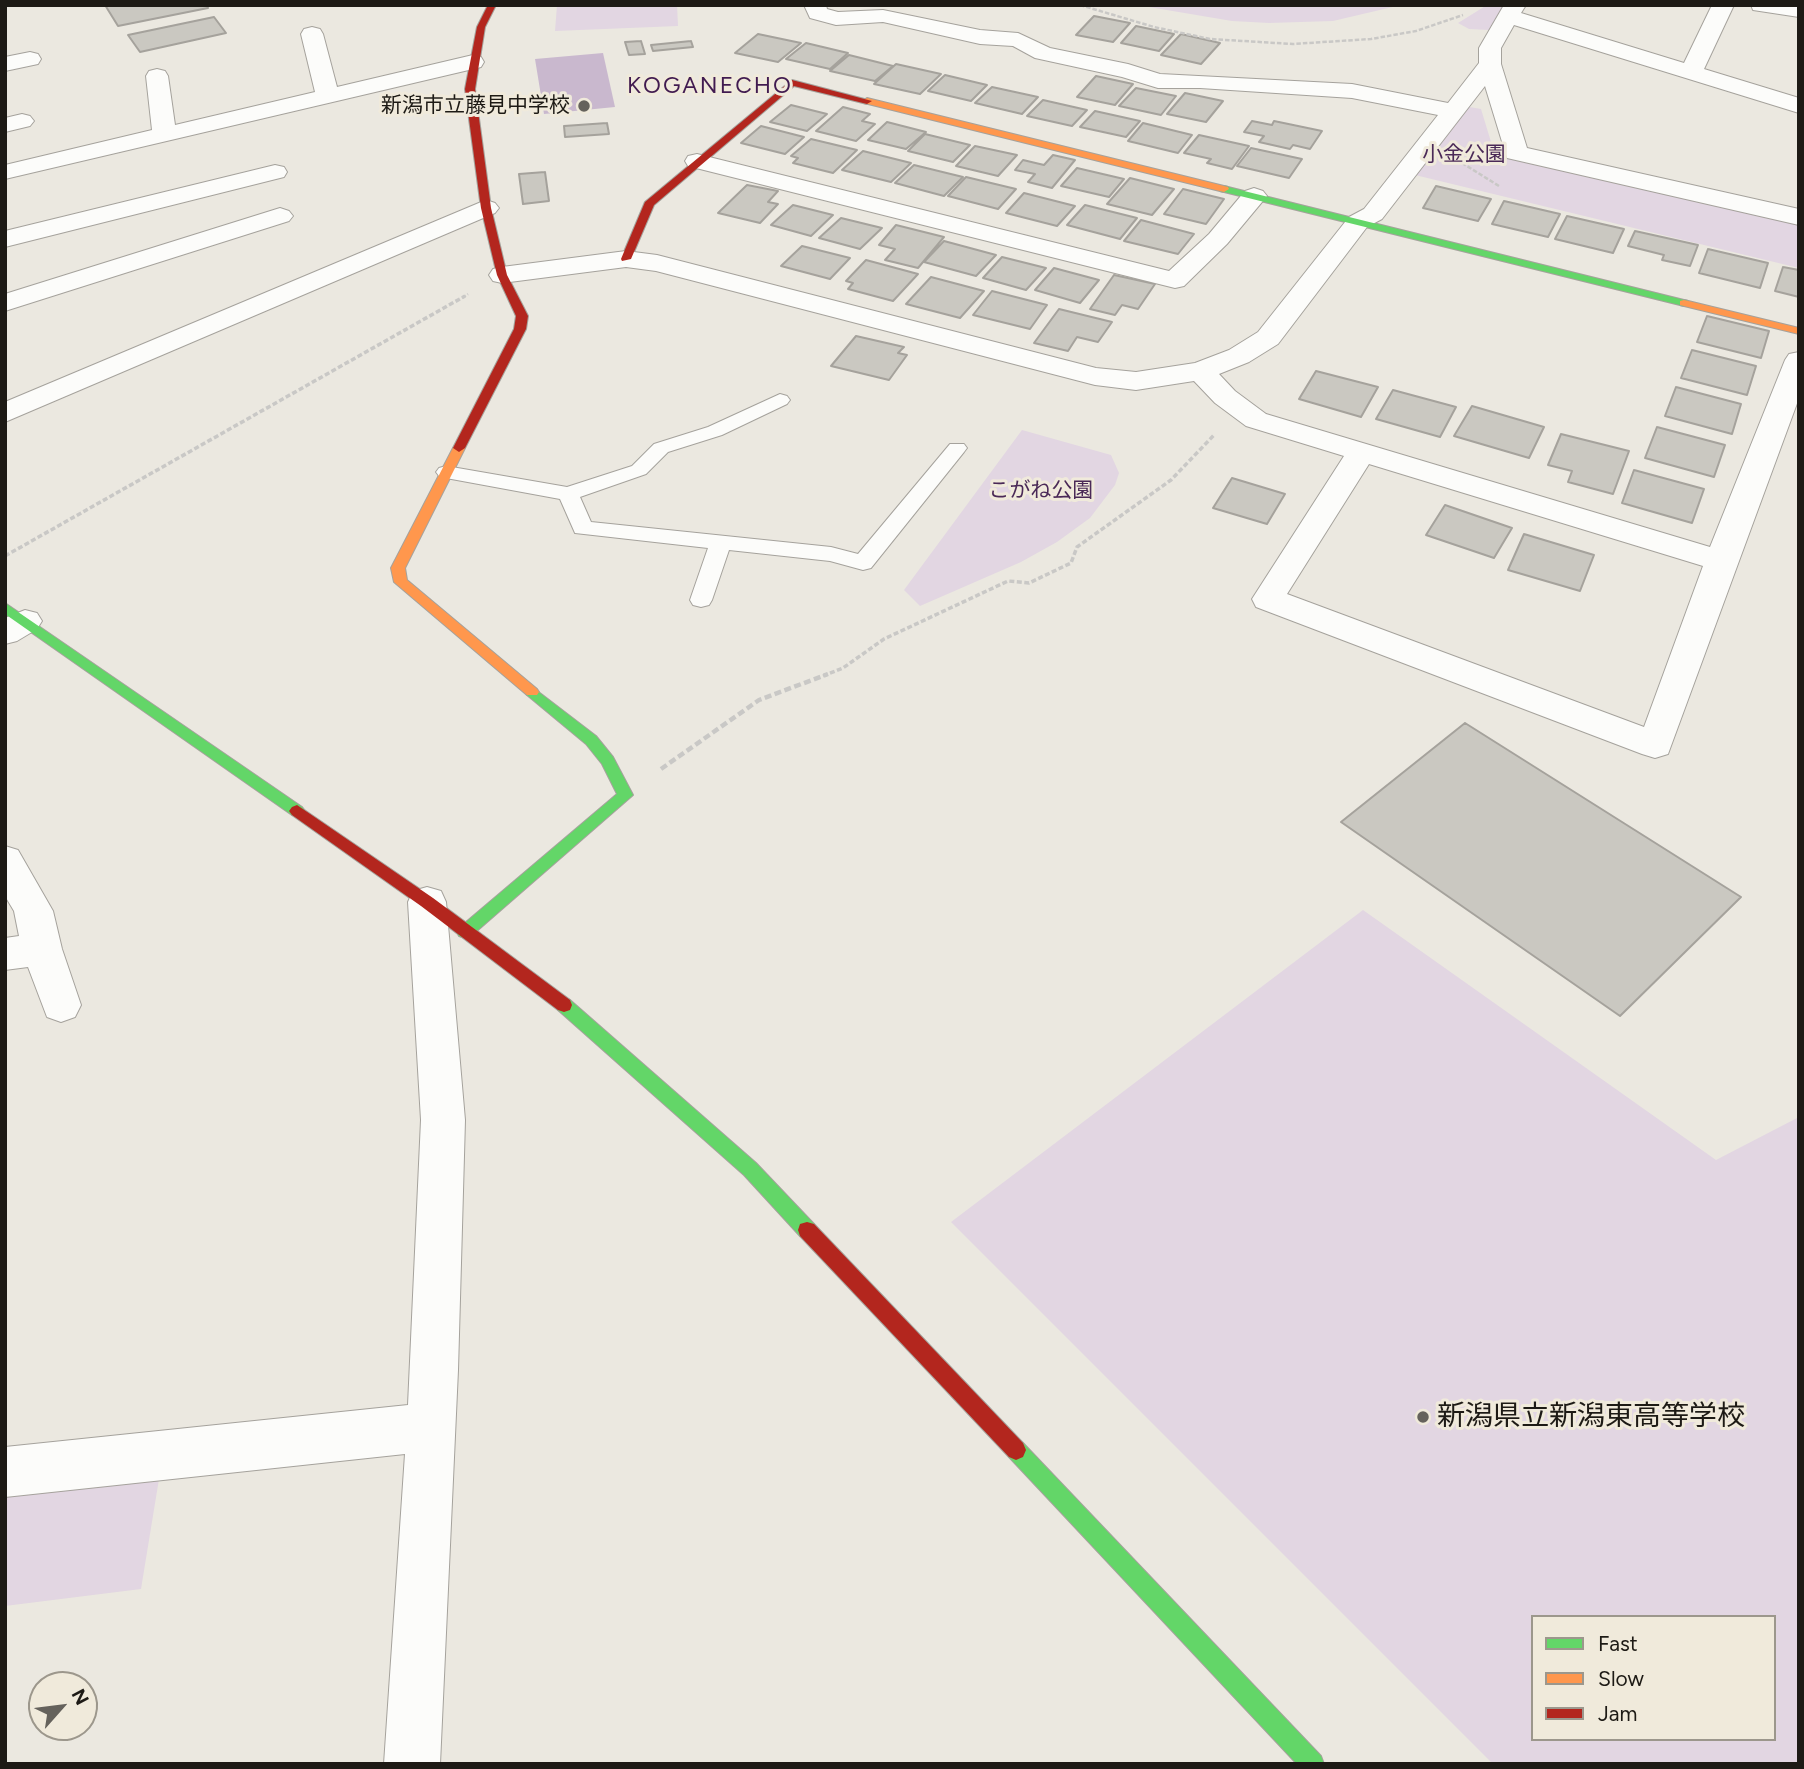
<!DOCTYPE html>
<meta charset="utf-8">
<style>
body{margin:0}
#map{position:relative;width:1804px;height:1769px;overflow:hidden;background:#ebe8e0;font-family:Figtree,sans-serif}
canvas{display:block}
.frame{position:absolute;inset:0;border:7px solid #1d1a15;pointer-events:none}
.legend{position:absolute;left:1531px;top:1615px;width:245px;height:126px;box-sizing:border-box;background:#f0eadb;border:2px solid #9c978c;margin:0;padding:9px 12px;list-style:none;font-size:21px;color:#1d1a15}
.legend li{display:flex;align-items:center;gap:14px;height:35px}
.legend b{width:35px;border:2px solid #9c978c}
.north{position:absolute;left:28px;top:1671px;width:70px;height:70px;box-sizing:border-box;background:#f0eadb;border:2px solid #9c978c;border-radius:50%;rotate:62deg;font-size:19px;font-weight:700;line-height:28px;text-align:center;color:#1d1a15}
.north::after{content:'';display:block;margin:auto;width:24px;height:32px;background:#65625c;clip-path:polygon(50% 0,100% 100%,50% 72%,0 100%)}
</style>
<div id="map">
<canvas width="1804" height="1769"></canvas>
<div class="frame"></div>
<ul class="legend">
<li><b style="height:9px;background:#63d668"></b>Fast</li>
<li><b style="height:9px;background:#ff974d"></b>Slow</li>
<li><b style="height:9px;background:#b3261e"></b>Jam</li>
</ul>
<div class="north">N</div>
</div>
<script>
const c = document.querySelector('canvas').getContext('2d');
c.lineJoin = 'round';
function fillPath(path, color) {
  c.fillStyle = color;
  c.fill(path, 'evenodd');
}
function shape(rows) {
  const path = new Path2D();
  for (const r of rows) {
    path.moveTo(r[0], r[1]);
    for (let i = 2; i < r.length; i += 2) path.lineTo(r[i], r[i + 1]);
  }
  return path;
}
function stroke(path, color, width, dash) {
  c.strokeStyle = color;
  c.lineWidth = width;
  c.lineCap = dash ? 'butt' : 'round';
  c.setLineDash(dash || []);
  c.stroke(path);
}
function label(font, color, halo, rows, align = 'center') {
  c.font = font + ' Figtree,"Noto Sans JP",sans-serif';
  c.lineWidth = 6;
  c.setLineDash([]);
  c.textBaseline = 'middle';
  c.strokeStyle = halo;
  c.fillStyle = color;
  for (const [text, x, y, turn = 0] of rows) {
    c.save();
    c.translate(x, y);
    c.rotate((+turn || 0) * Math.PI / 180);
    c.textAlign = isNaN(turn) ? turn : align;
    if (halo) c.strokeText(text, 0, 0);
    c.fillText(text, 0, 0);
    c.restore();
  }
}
const green = shape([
 [557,5,677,5,678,26,555,31],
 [1137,5,1401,5,1333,21,1269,23,1232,21],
 [1487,5,1504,5,1489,30,1469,29,1458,23],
 [1464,106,1481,109,1495,155,1799,225,1799,268,1415,175],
 [1022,430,1111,455,1119,473,1115,485,1090,518,1057,542,1021,562,920,606,904,590],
 [1363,910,1716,1160,1799,1117,1799,1764,1493,1764,951,1222],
 [1533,1617,1774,1617,1774,1739,1533,1739],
 [159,1479,141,1589,5,1606,5,1497]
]);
const water = shape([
 [603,53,615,107,544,114,535,59]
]);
const building = shape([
 [105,5,207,5,208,8,118,26,105,5],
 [1094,16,1130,23,1113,42,1076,35,1094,16],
 [214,17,226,33,140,52,128,35,214,17],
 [1136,26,1174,34,1159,51,1121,43,1136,26],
 [758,34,801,43,778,62,735,53,758,34],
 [1181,34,1220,43,1201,64,1161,55,1181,34],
 [641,41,645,54,629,55,625,42,641,41],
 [691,41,693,47,653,51,651,45,691,41],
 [806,43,848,53,830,69,786,59,806,43],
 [849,55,893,66,875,81,830,71,849,55],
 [896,64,941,74,920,94,874,84,896,64],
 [945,75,987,85,971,101,928,91,945,75],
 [1096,76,1133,84,1115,105,1077,97,1096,76],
 [992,87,1038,97,1022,114,975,103,992,87],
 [1136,88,1176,96,1161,115,1119,106,1136,88],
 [1185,93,1223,101,1206,122,1167,114,1185,93],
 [1043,100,1087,110,1072,126,1027,116,1043,100],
 [791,105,827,114,807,131,770,122,791,105],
 [843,107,870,114,862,121,875,124,856,141,816,131,843,107],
 [1095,111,1140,121,1126,137,1080,127,1095,111],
 [1252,121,1272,125,1274,121,1322,131,1310,149,1293,145,1290,149,1259,142,1264,136,1244,132,1252,121],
 [887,122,926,132,906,149,868,140,887,122],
 [607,123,609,134,565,137,564,126,607,123],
 [1143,123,1192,135,1178,153,1128,141,1143,123],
 [761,126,804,137,785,154,741,143,761,126],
 [925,134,970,145,953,162,908,151,925,134],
 [1199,135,1249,146,1232,169,1207,163,1211,159,1184,153,1199,135],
 [811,139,857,150,833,173,793,163,798,158,791,156,811,139],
 [975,146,1017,155,998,176,956,166,975,146],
 [1251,148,1302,159,1289,178,1237,166,1251,148],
 [863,151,911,163,891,182,842,170,863,151],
 [1053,155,1075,160,1052,188,1028,182,1035,174,1015,170,1023,160,1044,165,1053,155],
 [914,165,963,177,944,196,895,183,914,165],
 [1077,168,1124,179,1109,197,1061,186,1077,168],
 [545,172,549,201,523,204,519,174,545,172],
 [966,177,1016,189,998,209,948,196,966,177],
 [1130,178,1174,189,1152,215,1107,204,1130,178],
 [747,185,778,191,768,202,778,204,760,223,718,213,747,185],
 [1436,186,1491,199,1478,221,1423,208,1436,186],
 [1183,189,1224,199,1206,224,1164,214,1183,189],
 [1024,193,1075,206,1057,226,1006,213,1024,193],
 [1504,201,1560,214,1548,237,1492,224,1504,201],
 [793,205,833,215,811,236,771,225,793,205],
 [1085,205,1137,218,1120,239,1067,225,1085,205],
 [1567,216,1624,229,1613,253,1555,239,1567,216],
 [841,218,882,228,860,249,819,238,841,218],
 [1141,220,1194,234,1178,254,1124,241,1141,220],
 [896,225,944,237,918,268,885,260,895,249,879,245,896,225],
 [1635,231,1698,245,1690,266,1662,260,1664,255,1628,246,1635,231],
 [944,241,996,255,976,276,924,262,944,241],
 [802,246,850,258,830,279,781,266,802,246],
 [1708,249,1768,263,1760,288,1699,273,1708,249],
 [1002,257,1046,268,1026,290,983,278,1002,257],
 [866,260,918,274,893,301,848,289,853,283,846,281,866,260],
 [1783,267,1799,270,1799,297,1775,291,1783,267],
 [1054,268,1099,280,1080,303,1035,290,1054,268],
 [1114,275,1155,284,1138,309,1122,305,1115,315,1090,309,1114,275],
 [931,277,984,291,960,318,906,304,931,277],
 [992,291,1047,305,1030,329,973,315,992,291],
 [1059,309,1112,322,1098,342,1077,337,1068,351,1034,343,1059,309],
 [1707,316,1769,331,1761,358,1697,342,1707,316],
 [856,336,904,347,898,353,907,355,889,380,831,366,856,336],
 [1692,350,1756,366,1747,395,1681,378,1692,350],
 [1316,371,1378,387,1361,417,1299,399,1316,371],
 [1676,387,1741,404,1732,434,1665,416,1676,387],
 [1393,390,1456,407,1440,437,1376,419,1393,390],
 [1472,406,1544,427,1529,458,1454,436,1472,406],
 [1657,427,1725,445,1714,477,1645,458,1657,427],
 [1561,434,1629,451,1613,494,1568,482,1572,471,1548,465,1561,434],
 [1634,470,1704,489,1692,523,1622,503,1634,470],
 [1232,478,1285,494,1267,524,1213,508,1232,478],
 [1445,505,1512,528,1494,558,1426,535,1445,505],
 [1524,534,1594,555,1580,591,1508,570,1524,534],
 [1465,723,1741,897,1620,1016,1341,822,1465,723]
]);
const pathFar2 = shape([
 [1080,5,1154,27,1210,39,1293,44,1371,39,1416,31,1463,15],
 [1462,163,1499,186],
 [462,298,468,294]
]);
const pathFar1 = shape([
 [5,556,465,296],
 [823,676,843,668,884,639,1008,581,1029,583,1071,563,1077,547,1171,480,1214,435]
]);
const path = shape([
 [661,769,759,700,828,674]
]);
const lane = shape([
 [780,394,787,396,790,400,787,404,722,435,668,452,646,474,580,497,591,522,831,547,858,554,950,444,964,444,967,448,964,452,871,568,863,570,830,561,729,550,712,600,709,605,701,607,693,605,690,600,708,548,575,533,560,499,446,478,439,476,436,472,439,468,446,466,567,487,632,466,654,444,708,427,780,394]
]);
const street = shape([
 [804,5,826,5,827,9,838,12,883,10,980,30,1018,33,1050,48,1128,64,1160,74,1352,84,1448,103,1479,63,1479,48,1504,5,1526,5,1521,13,1684,63,1712,5,1734,5,1704,69,1799,98,1799,113,1514,25,1501,48,1501,64,1527,148,1799,209,1799,225,1507,158,1485,86,1382,219,1367,227,1278,344,1249,362,1219,374,1235,391,1266,414,1710,547,1785,360,1789,354,1799,352,1799,398,1668,754,1655,758,1642,754,1256,607,1252,599,1344,456,1246,426,1215,403,1194,381,1136,390,1095,385,656,271,626,267,502,283,493,281,489,275,493,269,502,267,626,251,657,255,1096,368,1136,372,1195,363,1229,350,1258,332,1349,217,1364,209,1438,115,1352,98,1200,88,1158,88,1122,77,1035,58,1013,46,980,44,883,22,836,25,810,18,804,5],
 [1369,464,1703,566,1644,727,1287,594,1369,464],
 [1751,5,1799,5,1799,17,1753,10,1751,5],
 [312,27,320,29,323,34,337,87,473,55,481,57,484,62,481,67,473,69,5,179,5,165,152,130,146,76,149,71,157,69,165,71,168,76,175,125,315,92,301,34,304,29,312,27],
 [30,52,38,54,41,59,38,64,5,71,5,57,30,52],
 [22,114,30,116,34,121,30,126,5,132,5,118,22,114],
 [697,154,1169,271,1209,234,1245,191,1254,188,1263,191,1267,196,1227,244,1184,286,1175,288,688,166,685,161,688,156,697,154],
 [275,165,284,167,287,172,284,177,5,247,5,231,275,165],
 [486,200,495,203,499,208,495,213,5,422,5,402,486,200],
 [280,208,289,211,293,216,289,221,5,311,5,294,280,208],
 [25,610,37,613,42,621,37,629,17,641,5,644,5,618,25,610],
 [5,846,18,850,53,911,62,949,81,1005,75,1017,61,1022,47,1017,28,967,5,970,5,938,19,936,14,911,5,896,5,846],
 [427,887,441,891,446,902,465,1120,458,1370,440,1764,384,1764,405,1454,5,1497,5,1447,408,1405,421,1120,408,902,413,891,427,887]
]);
const fast = shape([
 [1224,186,1688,301,1690,303,1684,306,1220,191,1220,187,1224,186],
 [5,603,302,807,305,811,302,815,292,815,5,614,5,603],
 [532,687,596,736,613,757,633,795,471,936,465,938,459,936,457,932,459,928,617,794,602,764,586,744,527,695,525,692,527,689,532,687],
 [564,998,570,1000,756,1163,814,1224,816,1230,814,1236,807,1238,800,1236,744,1175,558,1010,556,1005,558,1000,564,998],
 [1016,1440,1023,1443,1321,1756,1324,1764,1297,1764,1009,1457,1006,1450,1009,1443,1016,1440]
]);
const slow = shape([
 [867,98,1228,187,1229,189,1224,192,864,103,862,101,867,98],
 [1684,300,1799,328,1799,334,1680,305,1680,301,1684,300],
 [459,444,465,448,405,568,407,580,537,689,539,692,537,695,527,695,394,582,391,568,453,448,459,444]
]);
const jam = shape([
 [488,5,496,5,485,27,475,89,491,208,507,275,528,316,526,329,465,448,459,452,453,448,514,329,516,316,497,275,481,208,465,89,477,27,488,5],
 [792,80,872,101,867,104,794,86,654,205,631,259,622,261,621,259,645,202,792,80],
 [297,805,433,898,570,1000,572,1005,570,1010,564,1012,558,1010,421,906,292,815,289,811,292,807,297,805],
 [807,1222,814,1224,1023,1443,1026,1450,1023,1457,1016,1460,1009,1457,800,1236,798,1230,800,1224,807,1222]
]);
const markers = [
 [584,106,7,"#65625c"],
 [1423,1417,7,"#65625c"]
];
const farPoinames = [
 ["新潟市立藤見中学校",570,106]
];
const farParknames = [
 ["小金公園",1464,155],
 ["こがね公園",1041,491]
];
const farQuarternames = [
 ["KOGANECHO",710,86]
];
const nearPoinames = [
 ["新潟県立新潟東高等学校",1437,1417]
];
fillPath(green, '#e2d6e2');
fillPath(water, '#c9b8ce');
fillPath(building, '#cac8c1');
stroke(building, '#a5a29c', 2);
stroke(lane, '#a5a29c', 2);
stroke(street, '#a5a29c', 2);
stroke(fast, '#a5a29c', 2);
stroke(slow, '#a5a29c', 2);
stroke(jam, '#a5a29c', 2);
stroke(pathFar2, '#c9c8c6', 2.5, [4.5, 2]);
stroke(pathFar1, '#c9c8c6', 3.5, [5, 2.5]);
stroke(path, '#c9c8c6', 4.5, [7, 3.5]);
fillPath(lane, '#fcfcfa');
fillPath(street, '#fcfcfa');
fillPath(fast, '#63d668');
fillPath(slow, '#ff974d');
fillPath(jam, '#b3261e');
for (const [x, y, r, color] of markers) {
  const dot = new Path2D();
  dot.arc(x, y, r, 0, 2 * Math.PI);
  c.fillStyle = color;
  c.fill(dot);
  stroke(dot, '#f0eadb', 2.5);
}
label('21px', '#1d1a15', '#f0eadb', farPoinames, 'right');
label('21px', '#4a2957', '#f0eadb', farParknames);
c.letterSpacing = '2px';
label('23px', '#411b50', '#f0eadb', farQuarternames);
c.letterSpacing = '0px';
label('28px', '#1d1a15', '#f0eadb', nearPoinames, 'left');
</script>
